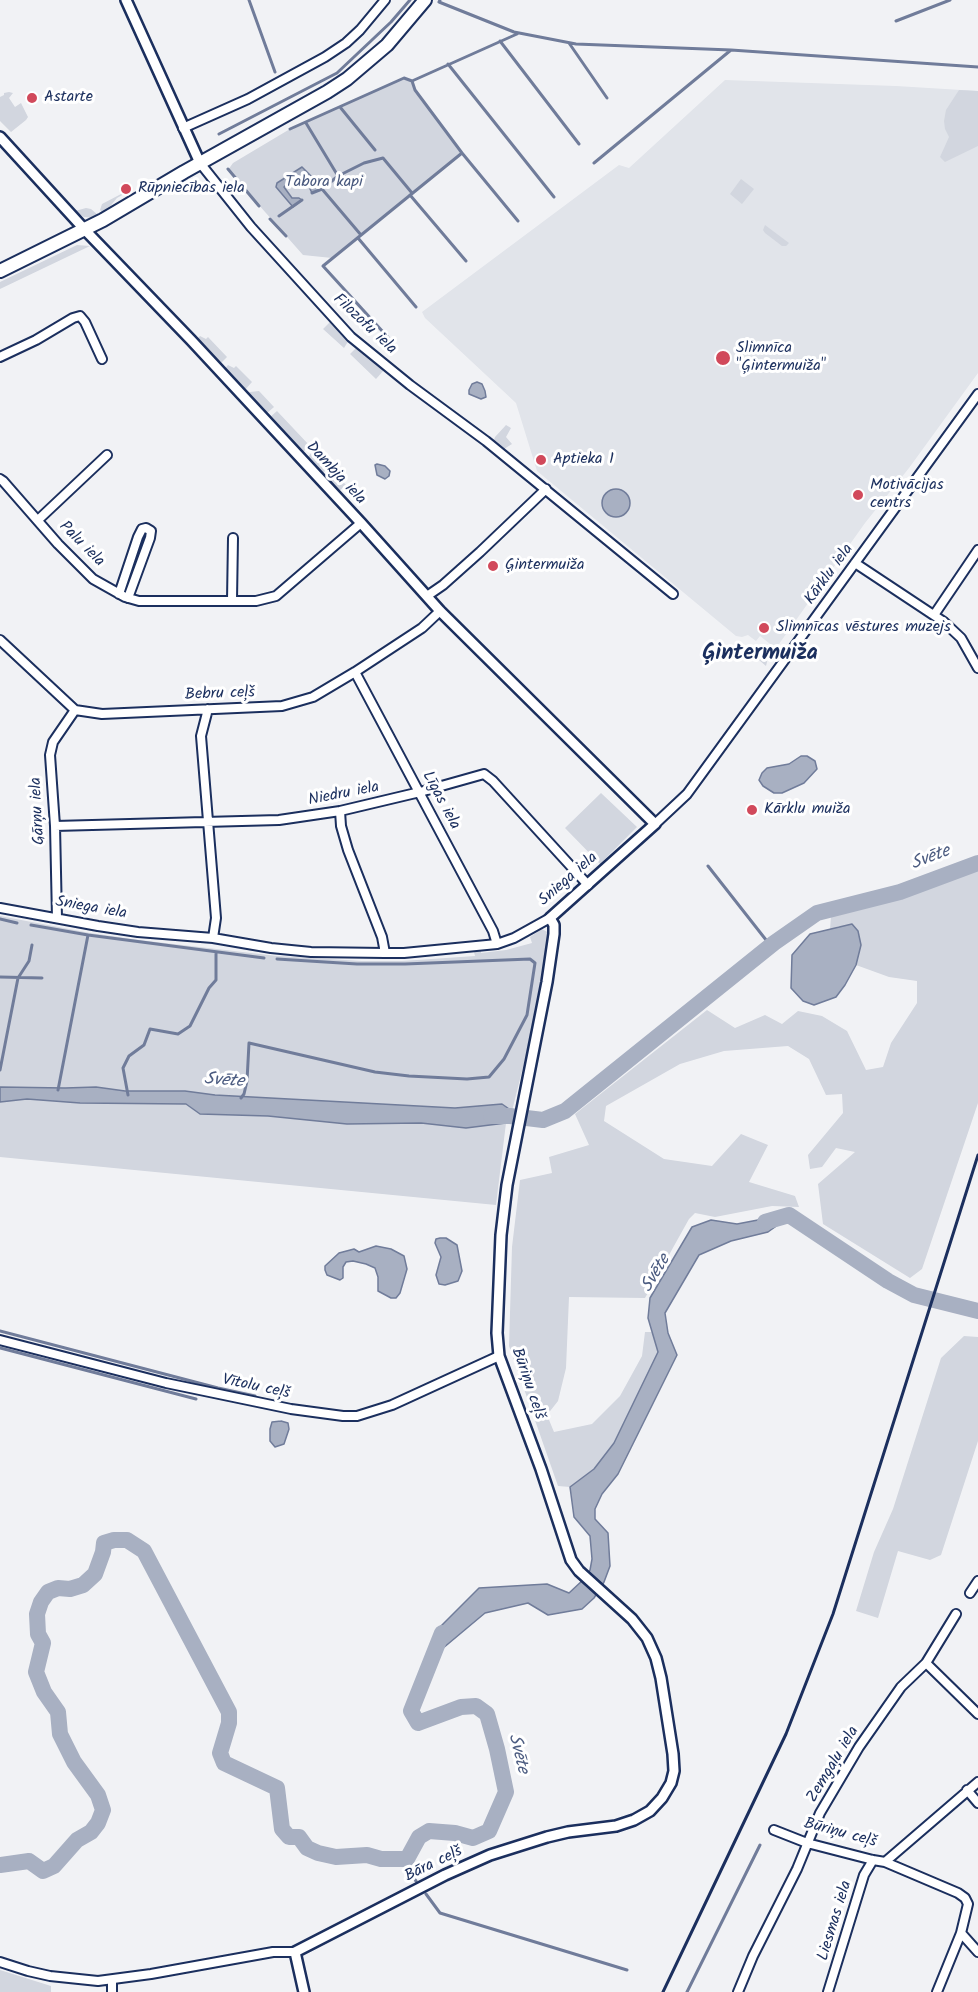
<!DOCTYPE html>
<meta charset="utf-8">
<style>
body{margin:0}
canvas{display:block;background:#f1f2f5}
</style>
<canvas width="978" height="1992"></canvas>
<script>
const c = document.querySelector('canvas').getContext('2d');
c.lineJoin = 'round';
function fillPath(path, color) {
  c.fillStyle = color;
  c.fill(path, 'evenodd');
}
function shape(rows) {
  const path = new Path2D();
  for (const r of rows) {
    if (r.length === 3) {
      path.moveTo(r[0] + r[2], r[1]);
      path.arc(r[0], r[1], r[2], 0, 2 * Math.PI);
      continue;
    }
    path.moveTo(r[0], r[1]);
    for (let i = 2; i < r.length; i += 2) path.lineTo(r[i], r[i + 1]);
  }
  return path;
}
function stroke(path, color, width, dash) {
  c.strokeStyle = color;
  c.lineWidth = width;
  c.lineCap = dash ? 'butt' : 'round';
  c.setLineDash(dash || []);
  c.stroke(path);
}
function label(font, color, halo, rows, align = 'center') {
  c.font = font + ' Kalam,sans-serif';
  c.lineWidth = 6;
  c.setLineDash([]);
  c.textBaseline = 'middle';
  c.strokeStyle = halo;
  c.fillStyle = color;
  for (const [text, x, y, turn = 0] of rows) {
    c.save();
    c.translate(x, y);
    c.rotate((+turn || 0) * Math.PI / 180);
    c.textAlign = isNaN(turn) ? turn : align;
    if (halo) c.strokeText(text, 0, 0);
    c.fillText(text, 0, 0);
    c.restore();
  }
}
const built = shape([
 [725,80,896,86,978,91,978,373,909,468,865,523,779,644,774,647,760,636,756,641,748,635,742,637,736,636,537,471,516,403,425,318,422,312,619,165,629,168]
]);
const green = shape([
 [404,78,412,81,415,90,462,153,332,258,303,255,228,170,233,163,290,129],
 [959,90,978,91,978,146,945,162,940,157,949,137,945,129,944,121,946,110],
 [9,92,13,93,9,98,15,107,21,103,28,117,26,120,11,132,0,121,0,97,4,95,4,93],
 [741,179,754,189,742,204,730,194],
 [123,193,124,194,117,198,107,210,102,212,100,210,102,204],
 [86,208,91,209,98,215,94,218,84,217,75,211],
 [765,225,789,243,786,246,782,246,765,233,763,230],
 [77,245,90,246,0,289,0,282],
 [330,322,349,340,344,348,323,329],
 [200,336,206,339,208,337,227,357,220,364,217,364,195,341],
 [356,348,384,370,376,379,350,354],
 [228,365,234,368,236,366,252,382,244,391,224,370],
 [259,391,274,407,266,414,246,395,250,392],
 [277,411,310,446,302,453,269,418],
 [506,425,511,428,506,437,512,444,504,449,495,443,494,440,495,437],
 [314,450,329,467,321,475,306,459],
 [331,469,346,485,338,492,323,476],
 [755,646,760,647,766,653,768,658,766,666,746,649],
 [601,793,637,827,600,864,565,828],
 [978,869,978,1103,922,1269,910,1278,823,1224,818,1184,855,1152,836,1148,822,1167,810,1169,808,1155,843,1113,842,1094,826,1095,809,1059,788,1046,724,1051,680,1064,606,1106,604,1121,664,1159,712,1166,741,1134,768,1145,749,1182,795,1196,799,1207,772,1206,715,1217,695,1213,689,1219,645,1298,569,1297,566,1368,558,1401,547,1415,554,1432,592,1424,620,1396,642,1356,645,1332,652,1332,658,1352,614,1443,594,1469,570,1487,558,1486,509,1346,512,1247,520,1180,552,1173,549,1157,589,1145,575,1114,707,1010,735,1028,765,1015,782,1024,798,1011,822,1016,847,1031,866,1070,883,1067,891,1043,917,1003,917,981,889,977,856,965,861,945,839,926,830,930,831,916,867,907],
 [0,916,90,933,139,940,277,956,362,961,402,961,475,956,474,952,481,951,481,953,506,950,532,943,530,937,542,929,549,933,549,938,526,1055,512,1111,502,1104,455,1108,215,1095,185,1091,125,1091,96,1087,65,1088,0,1087],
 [27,1099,80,1103,186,1104,200,1114,268,1116,347,1124,421,1123,466,1128,506,1123,496,1205,0,1157,0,1102],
 [964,1336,978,1337,978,1441,941,1555,930,1560,898,1551,878,1618,856,1611,874,1552,893,1509,941,1358],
 [0,1970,51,1986,51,1992,0,1992]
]);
const water = shape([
 [302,167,312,177,320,190,312,193,310,189,311,186,302,175,290,181,284,187,292,198,299,198,302,200,293,207,276,187,277,183,302,167],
 [477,382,482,384,485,391,486,397,481,399,469,394,469,390,472,384,477,382],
 [377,464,385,466,390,471,389,476,385,479,377,475,375,465,377,464],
 [616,503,14],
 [801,756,807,756,815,761,817,769,804,783,782,793,774,793,763,786,759,780,762,773,767,768,789,764,801,756],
 [852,924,858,931,861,945,856,965,845,985,836,997,814,1005,803,1001,791,988,792,955,810,934,852,924],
 [0,1087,65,1088,96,1087,125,1091,185,1091,215,1095,455,1108,502,1104,512,1111,510,1120,506,1123,466,1128,421,1123,347,1124,268,1116,200,1114,186,1104,80,1103,27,1099,0,1102,0,1087],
 [784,1215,789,1217,768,1232,731,1241,699,1255,665,1313,668,1333,677,1355,618,1474,602,1494,595,1509,595,1519,608,1533,610,1566,604,1582,594,1598,582,1609,548,1615,528,1603,485,1613,436,1654,430,1651,437,1630,479,1588,547,1584,569,1593,584,1579,590,1570,592,1559,590,1536,574,1517,570,1487,594,1469,614,1443,658,1352,648,1318,650,1298,692,1227,711,1220,737,1224,784,1215],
 [440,1238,446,1238,457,1245,462,1271,458,1281,445,1285,439,1284,436,1275,441,1257,435,1243,436,1239,440,1238],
 [376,1246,391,1249,404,1256,407,1269,400,1293,396,1298,391,1298,378,1291,378,1277,375,1268,366,1264,353,1261,346,1262,343,1267,343,1278,340,1280,327,1275,325,1270,325,1266,339,1253,354,1249,359,1252,376,1246],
 [281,1421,288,1423,289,1429,284,1444,275,1447,270,1441,270,1429,272,1422,281,1421]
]);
const stream = shape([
 [249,0,275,72],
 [440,0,439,2,514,32,576,44,731,50,978,67],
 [896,21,950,0],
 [500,41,579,144],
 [569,43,607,98],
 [448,64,554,197],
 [340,107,375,150],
 [306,123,338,176],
 [290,129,404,78,412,81],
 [219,134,337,73,391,22,410,0],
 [462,153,518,221],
 [594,163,731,50],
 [228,169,259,206],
 [322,189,361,235],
 [312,193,322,189,338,176,364,163,383,158,412,193],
 [410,195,466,261],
 [279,216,302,200],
 [270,219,286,236],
 [358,238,416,307],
 [394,344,323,266,462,153,415,90,412,81,517,34],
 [708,866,770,945],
 [0,919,17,923],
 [31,925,88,935,264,958],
 [0,977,42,978],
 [0,1070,18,978,29,961,32,945],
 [58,1090,88,935],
 [128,1095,123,1068,129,1056,144,1045,150,1029,178,1034,190,1026,209,988,216,980,216,953],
 [241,1098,244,1094,247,1081,249,1043,375,1072,409,1076,467,1079,489,1077,504,1059,527,1015,535,963,530,959,405,964,357,964,277,959],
 [0,1331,218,1388,255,1396],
 [0,1348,196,1399],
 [400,1859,416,1881],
 [426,1894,440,1913,627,1970],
 [687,1992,760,1845]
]);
const river = shape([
 [491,1116,510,1116,543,1120,565,1111,774,943,817,913,900,892,978,863],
 [765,1222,789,1215,888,1281,914,1295,978,1311],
 [0,1865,29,1861,43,1871,54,1866,77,1840,91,1832,98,1823,103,1810,98,1795,74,1762,60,1734,58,1712,44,1692,36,1672,43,1643,38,1634,37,1614,41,1602,48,1592,58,1588,70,1589,83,1585,95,1574,103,1552,104,1543,114,1540,127,1540,144,1551,229,1712,229,1723,220,1753,224,1763,277,1788,282,1829,289,1837,299,1837,307,1848,318,1853,336,1857,367,1855,381,1859,407,1859,419,1837,429,1831,455,1833,473,1838,489,1831,506,1792,497,1749,487,1714,476,1706,461,1707,418,1723,411,1711,442,1633]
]);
const minor = shape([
 [183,128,248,99,325,57,346,43,360,30,385,0],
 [200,163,251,227,351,337,410,385,486,441,673,594],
 [0,357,36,340,73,318,80,316,85,322,102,359],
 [0,479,3,481,58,544,93,579,125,597,139,601,256,601,276,596,361,523],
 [38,520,107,455],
 [855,563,944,622,961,638,978,668],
 [119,594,138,537,142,529,146,528,151,531,150,538,128,598],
 [427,596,443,585,480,552,546,489],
 [232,600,233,538],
 [934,615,978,550],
 [0,640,75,710,102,714,282,706,313,697,355,672,422,628,440,611],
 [355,672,493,931,497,944],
 [208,709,201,736,216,918,213,938],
 [340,811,341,826,348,850,382,937,385,953],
 [655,824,687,794,978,394],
 [55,826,279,820,340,811,420,792,484,774,493,781,588,885],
 [0,908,98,926,138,932,213,938,271,948,311,952,385,953,404,953,497,944,514,938,550,918],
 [57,918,55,826,50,755,53,742,75,710],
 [0,1340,166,1383,291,1409,343,1416,357,1416,392,1405,499,1356],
 [970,1593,978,1581],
 [926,1663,978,1714],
 [967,1790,978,1803],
 [774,1830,807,1843,873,1860,885,1862,978,1782],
 [885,1862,958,1893,965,1898,968,1904,961,1933,937,1992],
 [961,1933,978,1952],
 [0,1962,28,1971,50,1976,98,1981,151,1974,273,1952,295,1952],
 [112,1992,112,1980],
 [738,1992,753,1956,797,1869,820,1813,859,1747,901,1687,926,1663,956,1614],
 [828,1992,864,1875,873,1860]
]);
const tertiary = shape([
 [126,0,200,163],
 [0,137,85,230,191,340,361,523,440,611,655,824,550,918,554,925,554,934,547,982,507,1185,501,1235,497,1333,499,1356,541,1469,571,1560,579,1571,632,1619,647,1638,656,1658,661,1678,673,1754,674,1771,671,1783,662,1798,650,1811,634,1820,616,1826,568,1832,547,1837,490,1855,445,1875,295,1952,304,1992]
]);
const primary = shape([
 [0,271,103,220,184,172,327,92,347,79,387,45,425,0]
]);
const rail = shape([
 [663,1992,786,1734,833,1614,978,1155]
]);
const markers = [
 [32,98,6,"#d1495b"],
 [126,189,6,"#d1495b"],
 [723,358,8,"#d1495b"],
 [541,460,6,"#d1495b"],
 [858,495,6,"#d1495b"],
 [493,566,6,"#d1495b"],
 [764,628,6,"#d1495b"],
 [752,810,6,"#d1495b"]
];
const poiNames = [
 ["Astarte",44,98],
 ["Rūpniecības iela",138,189],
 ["Slimnīca",736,349],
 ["\"Ģintermuiža\"",736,367],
 ["Aptieka 1",553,460],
 ["Motivācijas",870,486],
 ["centrs",870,504],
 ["Ģintermuiža",505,566],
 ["Slimnīcas vēstures muzejs",776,628],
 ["Kārklu muiža",764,810]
];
const parkNames = [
 ["Tabora kapi",324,183]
];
const streetNames = [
 ["Filozofu iela",364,325,43],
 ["Dambja iela",335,474,47],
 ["Palu iela",81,545,45],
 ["Kārklu iela",830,575,-54],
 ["Bebru ceļš",220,695,-2],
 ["Niedru iela",344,795,-11],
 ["Līgas iela",440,801,62],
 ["Gārņu iela",39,811,-93],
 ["Sniega iela",569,880,-41],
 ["Sniega iela",91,909,10],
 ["Būriņu ceļš",527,1384,71],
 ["Vītolu ceļš",256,1388,12],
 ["Zemgaļu iela",834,1765,-59],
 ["Būriņu ceļš",840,1834,15],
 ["Bāra ceļš",434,1865,-26],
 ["Liesmas iela",836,1921,-73]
];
const waterNames = [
 ["Svēte",931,859,-21],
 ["Svēte",224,1082,4],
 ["Svēte",657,1274,-59],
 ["Svēte",517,1754,76]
];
const districtNames = [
 ["Ģintermuiža",760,655]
];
fillPath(built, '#e1e4ea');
fillPath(green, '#d2d6df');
fillPath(water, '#a8b0c2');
stroke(water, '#707c9a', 1.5);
stroke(stream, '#707c9a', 3);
stroke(river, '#a8b0c2', 16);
stroke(minor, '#1b2f5e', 12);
stroke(tertiary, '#1b2f5e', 14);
stroke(primary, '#1b2f5e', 16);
stroke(minor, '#fff', 8);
stroke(tertiary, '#fff', 9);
stroke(primary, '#fff', 12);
stroke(rail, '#1b2f5e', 3);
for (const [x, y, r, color] of markers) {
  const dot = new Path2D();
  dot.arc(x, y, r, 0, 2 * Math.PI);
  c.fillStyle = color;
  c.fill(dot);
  stroke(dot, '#fff', 2);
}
label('16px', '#1b2f5e', '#fff', poiNames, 'left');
label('16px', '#49597e', '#fff', parkNames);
label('16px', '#1b2f5e', '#fff', streetNames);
label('italic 18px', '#4c5c81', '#fff', waterNames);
label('bold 22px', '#1b2f5e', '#fff', districtNames);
</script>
